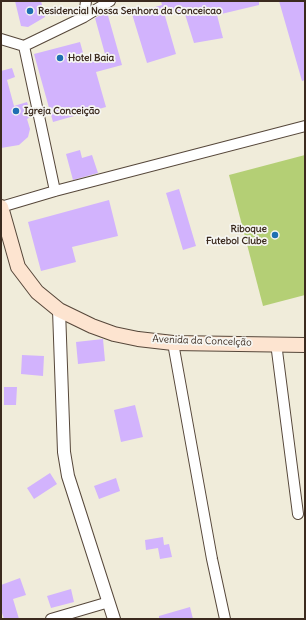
<!DOCTYPE html>
<meta charset="utf-8">
<style>
body{margin:0}
#map{position:relative;width:306px;height:620px;overflow:hidden;background:#f0ecda;font-family:Delius,sans-serif}
canvas{display:block}
.frame{position:absolute;inset:0;border:2px solid #3b2a1e;pointer-events:none}
</style>
<div id="map">
<canvas width="306" height="620"></canvas>
<div class="frame"></div>
</div>
<script>
const c = document.querySelector('canvas').getContext('2d');
c.lineJoin = 'round';
function fillPath(path, color) {
  c.fillStyle = color;
  c.fill(path, 'evenodd');
}
function shape(rows) {
  const path = new Path2D();
  for (const r of rows) {
    path.moveTo(r[0], r[1]);
    for (let i = 2; i < r.length; i += 2) path.lineTo(r[i], r[i + 1]);
  }
  return path;
}
function stroke(path, color, width, dash) {
  c.strokeStyle = color;
  c.lineWidth = width;
  c.lineCap = dash ? 'butt' : 'round';
  c.setLineDash(dash || []);
  c.stroke(path);
}
function label(font, color, halo, rows, align = 'center') {
  c.font = font + ' Delius,sans-serif';
  c.lineWidth = 3.5;
  c.setLineDash([]);
  c.textBaseline = 'middle';
  c.strokeStyle = halo;
  c.fillStyle = color;
  for (const [text, x, y, turn = 0] of rows) {
    c.save();
    c.translate(x, y);
    c.rotate((+turn || 0) * Math.PI / 180);
    c.textAlign = isNaN(turn) ? turn : align;
    if (halo) c.strokeText(text, 0, 0);
    c.fillText(text, 0, 0);
    c.restore();
  }
}
const green = shape([
 [305,155,305,295,263,306,229,175]
]);
const building = shape([
 [15,1,41,1,45,17,28,27,21,26],
 [161,1,259,1,259,5,217,15,223,38,194,43,184,11,165,16,176,54,147,63,132,14,162,5],
 [279,1,305,1,305,80,302,81],
 [107,12,122,65,96,72,106,107,53,122,34,54,80,42,85,60,105,54,95,18],
 [12,68,15,77,7,80,14,106,27,102,32,116,27,119,30,129,28,137,19,145,1,148,1,71],
 [80,150,82,158,92,155,98,173,73,180,66,154],
 [179,189,196,246,183,250,166,193],
 [109,200,118,236,72,247,76,262,41,271,28,222],
 [103,339,105,361,78,364,76,342],
 [22,355,44,356,43,376,21,374],
 [4,387,17,387,16,405,4,405],
 [135,405,143,437,121,442,114,410],
 [50,473,57,484,34,499,27,488],
 [116,478,120,491,99,499,94,486],
 [163,537,164,545,169,544,172,557,160,559,158,548,146,550,145,540],
 [20,578,26,595,13,599,19,619,4,619,1,610,1,585],
 [71,589,74,602,51,608,47,596],
 [190,607,193,619,159,619,159,616]
]);
const minor = shape([
 [84,17,86,1],
 [1,39,24,46,84,17,110,1],
 [24,46,55,191],
 [1,207,55,191,305,126],
 [173,343,212,559,225,619],
 [276,343,298,514],
 [51,619,109,602]
]);
const tertiary = shape([
 [59,310,64,452,68,476,77,504,114,619]
]);
const secondary = shape([
 [1,207,18,267,37,292,59,310,92,326,114,334,138,339,173,343,305,345]
]);
const markers = [
 [30,11,4,"#1f6fb2"],
 [60,58,4,"#1f6fb2"],
 [16,111,4,"#1f6fb2"],
 [275,235,4,"#1f6fb2"]
];
const poiNames = [
 ["Residencial Nossa Senhora da Conceicao",38,11],
 ["Hotel Baia",68,58],
 ["Igreja Conceição",24,111],
 ["Riboque",267,229,"right"],
 ["Futebol Clube",267,241,"right"]
];
const streetNames = [
 ["Avenida da Concelção",202,341,2]
];
fillPath(green, '#b4cf75');
fillPath(building, '#d2b3fd');
stroke(minor, '#56473a', 12);
stroke(tertiary, '#56473a', 14);
stroke(secondary, '#56473a', 16);
stroke(minor, '#fff', 10);
stroke(tertiary, '#fff', 12);
stroke(secondary, '#fde4d0', 14);
for (const [x, y, r, color] of markers) {
  const dot = new Path2D();
  dot.arc(x, y, r, 0, 2 * Math.PI);
  c.fillStyle = color;
  c.fill(dot);
  stroke(dot, '#f6f6f2', 1.5);
}
label('bold 10px', '#3b2a1e', '#f6f6f2', poiNames, 'left');
label('10px', '#3b2a1e', '#f6f6f2', streetNames);
</script>
